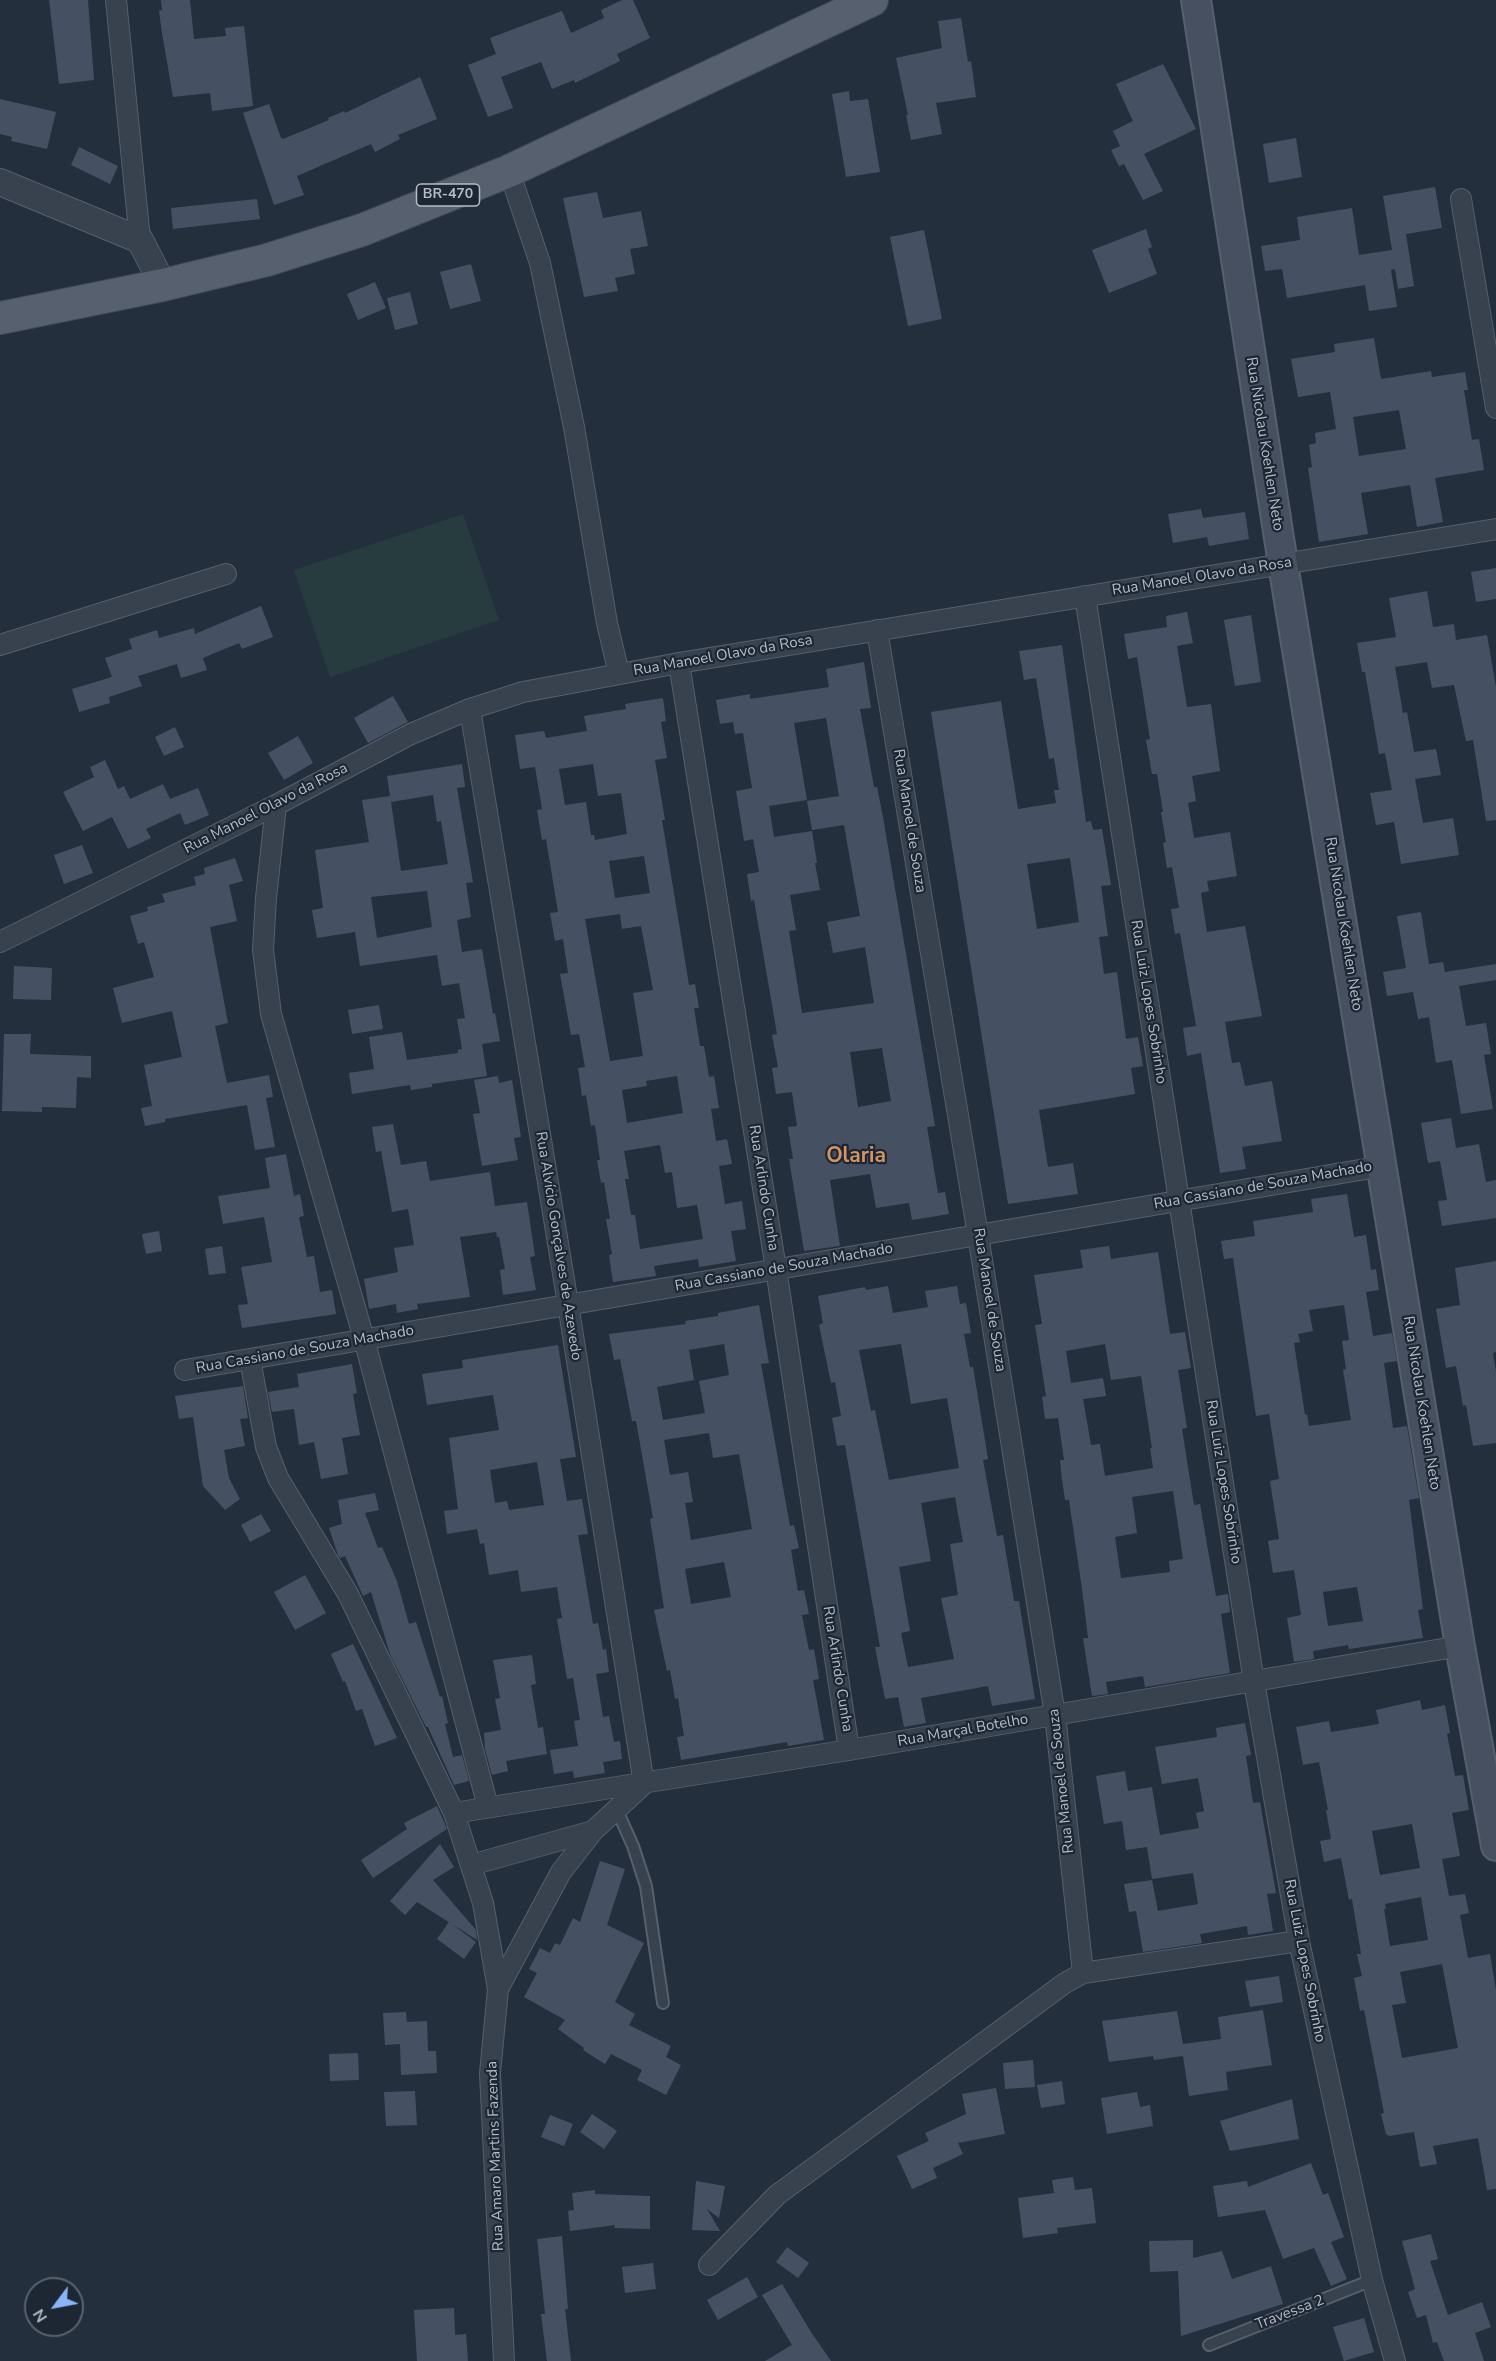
<!DOCTYPE html>
<meta charset="utf-8">
<style>
body{margin:0}
#map{position:relative;width:1496px;height:2361px;overflow:hidden;background:#242f3e;font-family:"Nunito Sans",sans-serif}
canvas{display:block}
.north{position:absolute;left:24px;top:2277px;width:60px;height:60px;box-sizing:border-box;background:#1d2633;border:2px solid #59626f;border-radius:50%;rotate:238deg;font-size:16px;font-weight:700;line-height:24px;text-align:center;color:#b4bcc9}
.north::after{content:'';display:block;margin:auto;width:21px;height:27px;background:#8ab4f8;clip-path:polygon(50% 0,100% 100%,50% 72%,0 100%)}
</style>
<div id="map">
<canvas width="1496" height="2361"></canvas>
<div class="north">N</div>
</div>
<script>
const c = document.querySelector('canvas').getContext('2d');
c.lineJoin = 'round';
function fillPath(path, color) {
  c.fillStyle = color;
  c.fill(path, 'evenodd');
}
function shape(rows) {
  const path = new Path2D();
  for (const r of rows) {
    path.moveTo(r[0], r[1]);
    for (let i = 2; i < r.length; i += 2) path.lineTo(r[i], r[i + 1]);
  }
  return path;
}
function stroke(path, color, width, dash) {
  c.strokeStyle = color;
  c.lineWidth = width;
  c.lineCap = dash ? 'butt' : 'round';
  c.setLineDash(dash || []);
  c.stroke(path);
}
function label(font, color, halo, rows, align = 'center') {
  c.font = font + ' "Nunito Sans",sans-serif';
  c.lineWidth = 4.5;
  c.setLineDash([]);
  c.textBaseline = 'middle';
  c.strokeStyle = halo;
  c.fillStyle = color;
  for (const [text, x, y, turn = 0] of rows) {
    c.save();
    c.translate(x, y);
    c.rotate((+turn || 0) * Math.PI / 180);
    c.textAlign = isNaN(turn) ? turn : align;
    if (halo) c.strokeText(text, 0, 0);
    c.fillText(text, 0, 0);
    c.restore();
  }
}
const green = shape([
 [463,514,499,620,330,677,294,570]
]);
const building = shape([
 [49,0,88,0,94,80,59,84],
 [161,0,190,0,194,39,226,36,225,28,244,26,253,106,212,111,210,93,173,97,162,33,159,11,162,10],
 [622,0,633,0,650,38,617,54,620,61,575,83,574,80,552,89,541,62,501,77,513,108,488,117,468,65,496,54,490,38,562,11,571,33,604,18,601,10],
 [961,18,968,62,971,61,976,97,936,103,942,134,911,140,906,115,908,115,896,58,942,48,938,21],
 [1163,64,1196,129,1144,154,1163,191,1143,200,1124,164,1119,166,1111,150,1120,146,1113,131,1133,121,1116,84],
 [420,77,437,119,398,135,400,139,375,152,371,144,297,176,304,195,274,205,243,113,269,104,281,138,283,139,329,120,328,118,344,111,345,113],
 [849,91,850,101,868,99,880,172,846,177,832,94],
 [0,99,56,112,47,149,11,141,12,137,0,134],
 [1296,138,1302,177,1269,183,1263,144],
 [79,147,118,166,110,184,71,165],
 [1435,187,1442,228,1406,234,1414,286,1398,289,1395,269,1391,270,1397,307,1369,311,1365,285,1287,298,1282,269,1265,271,1261,246,1300,240,1297,217,1352,208,1359,255,1392,250,1383,196],
 [597,192,603,218,641,211,648,246,630,249,635,274,615,278,618,291,584,297,563,198],
 [257,199,260,219,173,229,171,208],
 [1146,229,1152,247,1148,249,1157,274,1109,293,1092,250],
 [924,230,942,319,908,326,890,237],
 [471,264,481,301,450,309,440,272],
 [375,282,386,308,358,320,347,294],
 [410,292,418,324,395,330,387,298],
 [1374,338,1381,379,1431,371,1432,377,1465,372,1468,390,1464,390,1472,440,1479,439,1484,470,1435,478,1443,522,1417,527,1410,485,1361,493,1368,534,1319,542,1308,468,1312,467,1309,445,1316,443,1315,433,1336,429,1330,392,1298,397,1291,359,1335,352,1334,344],
 [1399,410,1406,449,1359,456,1353,417],
 [1201,509,1203,518,1245,512,1249,539,1209,546,1207,537,1173,543,1168,514],
 [1496,568,1496,599,1476,602,1471,572],
 [1427,591,1433,627,1454,624,1456,640,1487,635,1496,687,1496,820,1486,821,1473,740,1466,741,1454,685,1432,688,1427,662,1395,667,1403,713,1407,712,1414,752,1436,749,1441,775,1415,779,1423,823,1453,818,1459,855,1401,864,1394,822,1376,825,1370,793,1392,790,1385,753,1379,754,1365,672,1362,672,1357,643,1396,637,1389,598],
 [261,606,273,637,242,649,239,643,203,658,207,670,181,678,177,664,138,676,142,686,109,697,110,703,79,712,72,689,112,677,105,658,132,649,129,639,157,630,159,638,194,628,195,634],
 [1187,612,1193,643,1177,646,1187,707,1211,704,1220,771,1192,776,1196,801,1188,803,1194,838,1230,832,1237,876,1207,881,1209,891,1201,893,1207,932,1245,926,1262,1016,1225,1022,1232,1063,1240,1062,1245,1086,1272,1081,1282,1141,1242,1147,1246,1169,1220,1173,1201,1053,1187,1056,1183,1028,1196,1026,1180,933,1175,934,1171,909,1179,908,1172,867,1167,868,1163,843,1166,842,1161,812,1163,812,1157,774,1152,774,1146,740,1150,739,1137,657,1128,659,1124,634,1167,627,1166,616],
 [1251,615,1261,682,1235,686,1224,620],
 [1062,645,1086,822,1091,821,1093,830,1102,829,1111,885,1101,886,1108,936,1099,937,1104,974,1117,972,1126,1039,1138,1037,1143,1066,1131,1068,1135,1094,1039,1110,1048,1167,1073,1163,1078,1194,1008,1204,931,712,1001,701,1018,809,1056,803,1054,790,1059,790,1054,758,1049,759,1036,678,1024,680,1019,651],
 [1070,858,1079,922,1037,929,1027,864],
 [864,662,871,708,860,709,874,787,877,787,883,817,935,1126,927,1127,938,1193,945,1192,949,1214,912,1220,909,1203,876,1208,870,1174,830,1180,840,1246,804,1251,789,1159,793,1159,788,1127,797,1126,792,1092,776,1094,772,1068,778,1067,772,1035,777,1034,754,900,751,901,747,874,759,872,753,839,744,841,736,791,752,788,743,733,735,734,733,722,720,724,716,700,750,694,750,699,829,687,826,669],
 [826,718,839,796,807,801,812,830,844,825,860,916,827,922,833,953,865,947,874,1003,802,1013,789,931,796,930,790,895,820,890,815,863,817,863,812,831,774,837,769,806,807,800,794,723],
 [882,1048,891,1101,858,1107,850,1052],
 [393,696,408,722,368,743,354,718],
 [663,698,666,721,661,722,667,758,655,760,665,820,662,820,689,985,695,984,699,1008,694,1008,700,1046,704,1046,709,1077,714,1076,719,1108,711,1109,716,1141,727,1139,732,1164,719,1166,725,1204,742,1201,746,1229,731,1231,736,1261,699,1267,698,1259,654,1266,656,1276,613,1282,609,1255,612,1254,606,1219,610,1219,604,1182,601,1183,597,1160,600,1160,595,1125,591,1126,586,1095,582,1096,578,1068,585,1067,579,1034,571,1035,560,974,568,973,563,939,555,941,550,913,558,912,546,839,542,840,537,810,542,809,535,767,520,769,515,735,544,731,546,738,587,731,584,716,626,709,625,704],
 [593,764,598,796,621,793,627,834,595,840,594,835,591,835,586,802,565,805,559,769],
 [644,856,650,893,615,898,609,861],
 [620,914,622,929,641,926,653,990,633,993,643,1056,610,1061,585,919],
 [677,1076,683,1113,627,1123,622,1090,647,1086,646,1081],
 [660,1145,665,1173,672,1172,677,1208,697,1205,703,1239,640,1249,635,1215,631,1215,625,1179,629,1179,624,1151],
 [175,727,184,747,164,756,155,737],
 [298,736,313,763,284,780,268,753],
 [105,760,118,789,124,786,130,799,163,784,170,799,198,788,209,815,185,825,180,813,146,829,151,838,128,849,112,817,83,831,63,792,94,777,90,767],
 [462,764,465,787,457,788,473,882,466,883,471,917,457,920,462,952,482,949,493,1014,495,1013,500,1041,482,1044,487,1076,432,1084,432,1087,411,1090,410,1085,352,1094,349,1073,374,1069,369,1037,402,1032,407,1060,458,1053,458,1050,462,1049,457,1019,465,1018,459,983,442,986,437,955,360,966,355,932,317,938,312,910,323,908,315,850,369,842,362,800,390,796,387,776],
 [433,795,437,822,441,821,448,864,401,871,391,802],
 [427,891,432,927,377,938,371,897],
 [82,845,93,873,64,884,54,855],
 [235,858,243,881,229,885,237,921,210,927,228,1023,215,1026,227,1083,269,1075,273,1097,266,1098,275,1147,255,1150,247,1105,165,1119,165,1122,145,1126,141,1108,152,1106,144,1065,182,1057,172,1011,122,1023,113,988,154,977,144,942,138,944,130,916,148,911,147,907,165,902,162,894,196,885,194,877,205,874,204,868],
 [1421,912,1429,964,1443,962,1445,972,1496,964,1496,980,1459,986,1466,1026,1486,1023,1491,1054,1484,1055,1493,1109,1461,1114,1452,1060,1436,1063,1429,1017,1418,1019,1413,992,1387,996,1383,972,1406,968,1397,916],
 [14,966,52,968,51,1000,13,999],
 [379,1005,383,1029,352,1034,348,1010],
 [4,1034,31,1034,30,1054,91,1056,91,1078,77,1077,76,1108,42,1107,42,1112,2,1111],
 [498,1076,499,1083,512,1080,521,1137,514,1138,518,1160,482,1166,473,1114,480,1113,474,1080],
 [1451,1118,1456,1148,1479,1144,1486,1182,1496,1180,1496,1218,1442,1226,1438,1201,1447,1200,1440,1161,1428,1163,1421,1123],
 [393,1124,401,1165,426,1161,430,1181,490,1172,495,1206,527,1202,535,1256,530,1257,536,1290,503,1295,500,1270,505,1269,499,1237,497,1237,496,1232,460,1237,470,1297,417,1304,418,1309,397,1313,396,1304,369,1309,364,1279,398,1272,394,1248,414,1245,408,1209,392,1212,381,1151,376,1152,372,1127],
 [286,1154,294,1196,300,1194,304,1216,299,1217,307,1257,314,1256,320,1292,332,1290,336,1314,242,1328,238,1305,248,1304,241,1267,272,1262,264,1217,223,1224,218,1196,270,1188,265,1158],
 [1347,1194,1354,1237,1366,1235,1371,1270,1376,1269,1379,1290,1366,1292,1373,1336,1392,1333,1397,1361,1384,1363,1393,1428,1407,1426,1419,1498,1409,1500,1423,1609,1418,1610,1423,1638,1349,1649,1348,1645,1313,1651,1314,1659,1294,1662,1287,1618,1301,1615,1294,1570,1273,1573,1268,1541,1279,1539,1270,1481,1279,1479,1269,1414,1256,1416,1233,1258,1224,1259,1221,1241,1255,1236,1253,1221,1313,1212,1311,1199],
 [1344,1305,1349,1340,1342,1341,1346,1369,1343,1370,1351,1420,1309,1426,1307,1414,1305,1415,1294,1343,1300,1342,1298,1334,1313,1331,1309,1310],
 [1357,1587,1363,1621,1328,1626,1323,1592],
 [159,1231,162,1251,146,1254,142,1234],
 [222,1246,226,1273,209,1275,205,1249],
 [1109,1246,1111,1259,1158,1252,1170,1334,1185,1332,1191,1368,1178,1370,1187,1428,1182,1429,1194,1505,1200,1504,1216,1596,1228,1594,1230,1612,1221,1614,1230,1673,1145,1687,1143,1676,1106,1682,1108,1694,1092,1696,1083,1638,1088,1638,1082,1589,1069,1500,1065,1500,1062,1480,1060,1460,1064,1460,1058,1418,1045,1419,1042,1397,1046,1396,1035,1325,1042,1324,1034,1275,1083,1268,1080,1250],
 [1105,1344,1111,1380,1141,1376,1152,1448,1150,1448,1153,1468,1105,1476,1100,1444,1091,1445,1083,1399,1106,1396,1103,1378,1071,1383,1066,1351],
 [1173,1491,1183,1559,1169,1561,1170,1572,1121,1578,1115,1537,1137,1533,1132,1497],
 [1496,1261,1496,1352,1493,1353,1496,1372,1496,1443,1473,1446,1466,1405,1463,1406,1456,1366,1446,1368,1436,1309,1460,1305,1455,1268],
 [888,1286,893,1313,928,1307,925,1291,957,1286,960,1304,966,1303,971,1333,964,1334,970,1367,973,1367,988,1459,983,1460,997,1536,1003,1535,1014,1601,1019,1601,1035,1699,992,1706,988,1686,921,1698,926,1723,904,1727,898,1697,885,1699,875,1647,880,1647,845,1445,837,1446,832,1418,841,1416,835,1382,831,1383,819,1325,823,1323,818,1296,865,1287,866,1290],
 [901,1344,911,1404,947,1398,959,1468,889,1480,875,1410,871,1411,859,1350],
 [955,1497,963,1542,950,1544,958,1595,941,1598,954,1659,908,1667,901,1633,910,1631,899,1567,931,1561,921,1503],
 [759,1305,769,1363,761,1364,790,1526,794,1525,799,1548,791,1550,798,1591,804,1590,809,1614,802,1615,809,1650,814,1649,819,1679,813,1680,824,1740,788,1746,787,1742,681,1760,677,1737,684,1736,678,1698,675,1699,670,1670,667,1671,654,1610,664,1608,650,1519,653,1518,636,1421,632,1421,620,1359,614,1360,609,1334,686,1324,685,1321,718,1316,718,1313],
 [724,1344,729,1375,699,1381,705,1413,663,1420,657,1387,694,1380,689,1350],
 [709,1433,713,1458,739,1454,752,1529,691,1540,685,1503,693,1502,688,1472,670,1475,664,1440],
 [724,1562,731,1597,691,1604,685,1569],
 [558,1345,576,1457,560,1459,567,1501,582,1499,588,1534,578,1535,593,1624,598,1623,603,1650,606,1649,609,1672,596,1674,603,1717,609,1716,614,1742,620,1741,622,1759,603,1762,605,1773,574,1778,573,1771,554,1774,550,1750,578,1746,574,1721,580,1720,573,1678,567,1679,557,1619,562,1618,557,1587,521,1592,518,1570,489,1575,484,1543,480,1544,477,1529,447,1534,444,1511,458,1509,449,1438,499,1430,493,1395,427,1405,422,1374,463,1368,462,1360],
 [537,1462,544,1505,509,1510,507,1501,495,1503,490,1470],
 [352,1364,357,1393,353,1394,360,1435,342,1438,348,1474,321,1479,314,1442,299,1445,294,1409,272,1412,268,1392,299,1387,297,1374],
 [243,1386,248,1418,240,1419,245,1446,224,1450,229,1478,240,1499,225,1510,203,1486,193,1417,179,1419,175,1396],
 [375,1493,379,1510,365,1513,378,1548,382,1547,397,1581,409,1624,416,1622,440,1697,442,1696,448,1723,445,1724,453,1757,462,1755,469,1781,454,1785,428,1727,426,1727,390,1654,371,1592,363,1596,345,1556,340,1558,338,1555,329,1528,342,1524,338,1500],
 [261,1514,271,1531,250,1542,241,1525],
 [305,1575,326,1613,295,1630,274,1592],
 [353,1644,397,1738,375,1746,362,1709,356,1711,345,1681,343,1682,331,1654],
 [532,1655,536,1684,531,1685,538,1728,543,1727,547,1754,506,1761,508,1771,492,1775,485,1749,484,1733,501,1730,495,1699,500,1698,493,1660],
 [1420,1700,1422,1710,1445,1705,1450,1733,1447,1734,1455,1776,1463,1775,1469,1810,1452,1813,1460,1856,1442,1859,1449,1896,1465,1894,1469,1913,1460,1915,1468,1958,1490,1954,1496,1990,1496,2189,1487,2190,1478,2138,1433,2146,1437,2164,1420,2167,1414,2132,1389,2136,1386,2134,1381,2114,1384,2113,1364,2010,1360,2011,1354,1978,1362,1976,1357,1954,1361,1954,1352,1899,1349,1900,1341,1858,1324,1862,1320,1841,1331,1839,1326,1810,1328,1810,1319,1762,1303,1765,1296,1727,1329,1721,1331,1732,1379,1724,1376,1710],
 [1412,1824,1420,1868,1380,1875,1372,1831],
 [1421,1897,1428,1940,1390,1946,1384,1909,1386,1909,1385,1904],
 [1442,1964,1458,2048,1402,2058,1392,2005,1406,2003,1400,1972],
 [1245,1723,1251,1755,1246,1756,1253,1803,1260,1802,1276,1893,1267,1894,1273,1931,1248,1935,1247,1926,1200,1934,1202,1943,1143,1952,1136,1911,1129,1912,1124,1884,1152,1880,1158,1911,1198,1904,1193,1873,1152,1879,1147,1847,1126,1850,1122,1821,1104,1824,1096,1776,1125,1771,1128,1791,1152,1787,1160,1835,1199,1828,1196,1813,1204,1811,1198,1778,1162,1784,1155,1747,1217,1737,1216,1728],
 [437,1806,447,1829,373,1878,361,1860,407,1829,404,1823],
 [440,1844,454,1867,433,1880,476,1930,477,1940,417,1902,405,1915,390,1901],
 [600,1861,625,1869,607,1925,644,1943,615,2002,635,2014,629,2025,671,2046,666,2057,681,2065,666,2095,637,2080,642,2070,611,2054,605,2064,583,2050,584,2048,558,2029,565,2020,524,1997,537,1973,529,1969,540,1948,550,1953,555,1943,560,1945,573,1918,580,1922],
 [449,1922,476,1942,464,1959,437,1939],
 [1279,1976,1283,2002,1250,2007,1245,1981],
 [1263,2010,1272,2065,1226,2072,1228,2090,1189,2096,1183,2056,1154,2060,1153,2056,1109,2062,1102,2021,1177,2011,1183,2044,1221,2039,1218,2017],
 [406,2012,407,2022,427,2021,428,2051,436,2051,437,2073,401,2075,400,2044,385,2045,383,2013],
 [358,2053,359,2080,330,2081,329,2054],
 [1033,2060,1035,2087,1005,2089,1003,2063],
 [1062,2081,1065,2104,1041,2108,1037,2085],
 [996,2088,1005,2134,958,2143,963,2154,933,2168,937,2178,912,2189,897,2156,929,2141,925,2133,966,2114,962,2094],
 [415,2091,417,2125,386,2126,384,2092],
 [1137,2092,1140,2107,1150,2105,1153,2126,1107,2134,1101,2098],
 [1292,2099,1299,2139,1230,2151,1220,2121],
 [592,2114,617,2131,604,2149,580,2132],
 [550,2115,573,2124,564,2146,541,2137],
 [1311,2163,1323,2195,1328,2193,1344,2237,1331,2242,1347,2279,1331,2286,1314,2248,1283,2259,1265,2210,1218,2217,1213,2186,1247,2181,1248,2187],
 [1073,2177,1075,2190,1092,2188,1096,2223,1057,2228,1058,2233,1023,2238,1018,2198,1054,2193,1052,2180],
 [696,2181,725,2186,719,2218,707,2209,720,2231,692,2230],
 [595,2190,595,2194,650,2196,650,2229,614,2228,615,2225,570,2231,568,2211,574,2210,572,2193],
 [1431,2234,1438,2259,1430,2261,1448,2315,1482,2302,1491,2327,1475,2333,1484,2361,1444,2361,1437,2342,1433,2343,1426,2315,1417,2318,1408,2292,1415,2289,1402,2241],
 [562,2236,568,2309,565,2309,571,2361,547,2361,541,2314,545,2314,537,2239],
 [1193,2240,1193,2258,1222,2251,1232,2279,1271,2266,1283,2304,1181,2336,1178,2271,1150,2272,1149,2241],
 [787,2247,809,2263,798,2278,776,2262],
 [653,2263,656,2289,625,2293,622,2267],
 [747,2277,758,2297,718,2320,707,2300],
 [782,2284,811,2332,831,2361,765,2361,792,2345,762,2295],
 [454,2308,455,2335,466,2334,468,2361,417,2361,414,2310],
 [1364,2318,1374,2352,1344,2361,1333,2327]
]);
const service = shape([
 [616,1808,633,1846,646,1886,663,2003],
 [1209,2345,1372,2280]
]);
const minor = shape([
 [116,0,140,240],
 [509,171,540,263,574,427,607,623,619,674],
 [1461,199,1496,408],
 [1085,596,1254,1682,1299,1941,1372,2280,1395,2361],
 [877,630,978,1235,1055,1715,1083,1973],
 [0,645,226,574],
 [679,663,776,1269,849,1750],
 [470,709,568,1304,644,1784],
 [276,805,266,898,263,950,271,1014,364,1339,488,1807],
 [0,942,276,805,411,734,470,709,523,692,679,663,1496,529],
 [250,1359,266,1447,278,1478,348,1594,454,1813,849,1750,1460,1646],
 [185,1370,1383,1166],
 [454,1813,483,1903,498,1989],
 [471,1865,593,1831],
 [709,2265,777,2195,1065,1983,1083,1973,1299,1941],
 [504,2361,490,2073,498,1989,561,1872,593,1831,644,1784]
]);
const tertiary = shape([
 [0,182,140,240,163,285]
]);
const secondary = shape([
 [1196,0,1283,564,1460,1646,1496,1846]
]);
const primary = shape([
 [0,318,163,285,267,260,362,230,509,171,872,0]
]);
const shields = [
 [448,195,63]
];
const shieldNames = [
 ["BR-470",448,195]
];
const streetNames = [
 ["Rua Nicolau Koehlen Neto",1264,444,81],
 ["Rua Manoel Olavo da Rosa",1202,577,-9],
 ["Rua Manoel Olavo da Rosa",723,656,-10],
 ["Rua Manoel Olavo da Rosa",266,809,-27],
 ["Rua Manoel de Souza",909,821,81],
 ["Rua Nicolau Koehlen Neto",1343,924,81],
 ["Rua Luiz Lopes Sobrinho",1148,1002,81],
 ["Rua Cassiano de Souza Machado",1263,1186,-10],
 ["Rua Arlindo Cunha",763,1188,81],
 ["Rua Alvício Gonçalves de Azevedo",558,1246,81],
 ["Rua Cassiano de Souza Machado",784,1268,-10],
 ["Rua Manoel de Souza",989,1300,81],
 ["Rua Cassiano de Souza Machado",305,1350,-10],
 ["Rua Nicolau Koehlen Neto",1421,1403,81],
 ["Rua Luiz Lopes Sobrinho",1223,1482,81],
 ["Rua Arlindo Cunha",837,1669,81],
 ["Rua Marçal Botelho",963,1731,-10],
 ["Rua Manoel de Souza",1062,1781,-96],
 ["Rua Luiz Lopes Sobrinho",1304,1961,79],
 ["Rua Amaro Martins Fazenda",496,2156,-92],
 ["Travessa 2",1290,2313,-21]
];
const districtNames = [
 ["Olaria",856,1157]
];
fillPath(green, '#263c3f');
fillPath(building, '#455162');
stroke(service, '#565f6c', 14);
stroke(minor, '#565f6c', 22);
stroke(tertiary, '#565f6c', 28);
stroke(secondary, '#565f6c', 32);
stroke(primary, '#414a57', 34);
stroke(service, '#38414e', 10);
stroke(minor, '#38414e', 20);
stroke(tertiary, '#38414e', 26);
stroke(secondary, '#465061', 28);
stroke(primary, '#56606e', 32);
for (const [x, y, w] of shields) {
  const box = new Path2D();
  box.roundRect(x - w / 2, y - 11, w, 22, 4.5);
  c.fillStyle = '#1d2633';
  c.fill(box);
  stroke(box, '#b4bcc9', 1.5);
}
label('bold 14px', '#b4bcc9', null, shieldNames);
label('15px', '#b4bcc9', '#1d2633', streetNames);
label('bold 21px', '#d59563', '#1d2633', districtNames);
</script>
